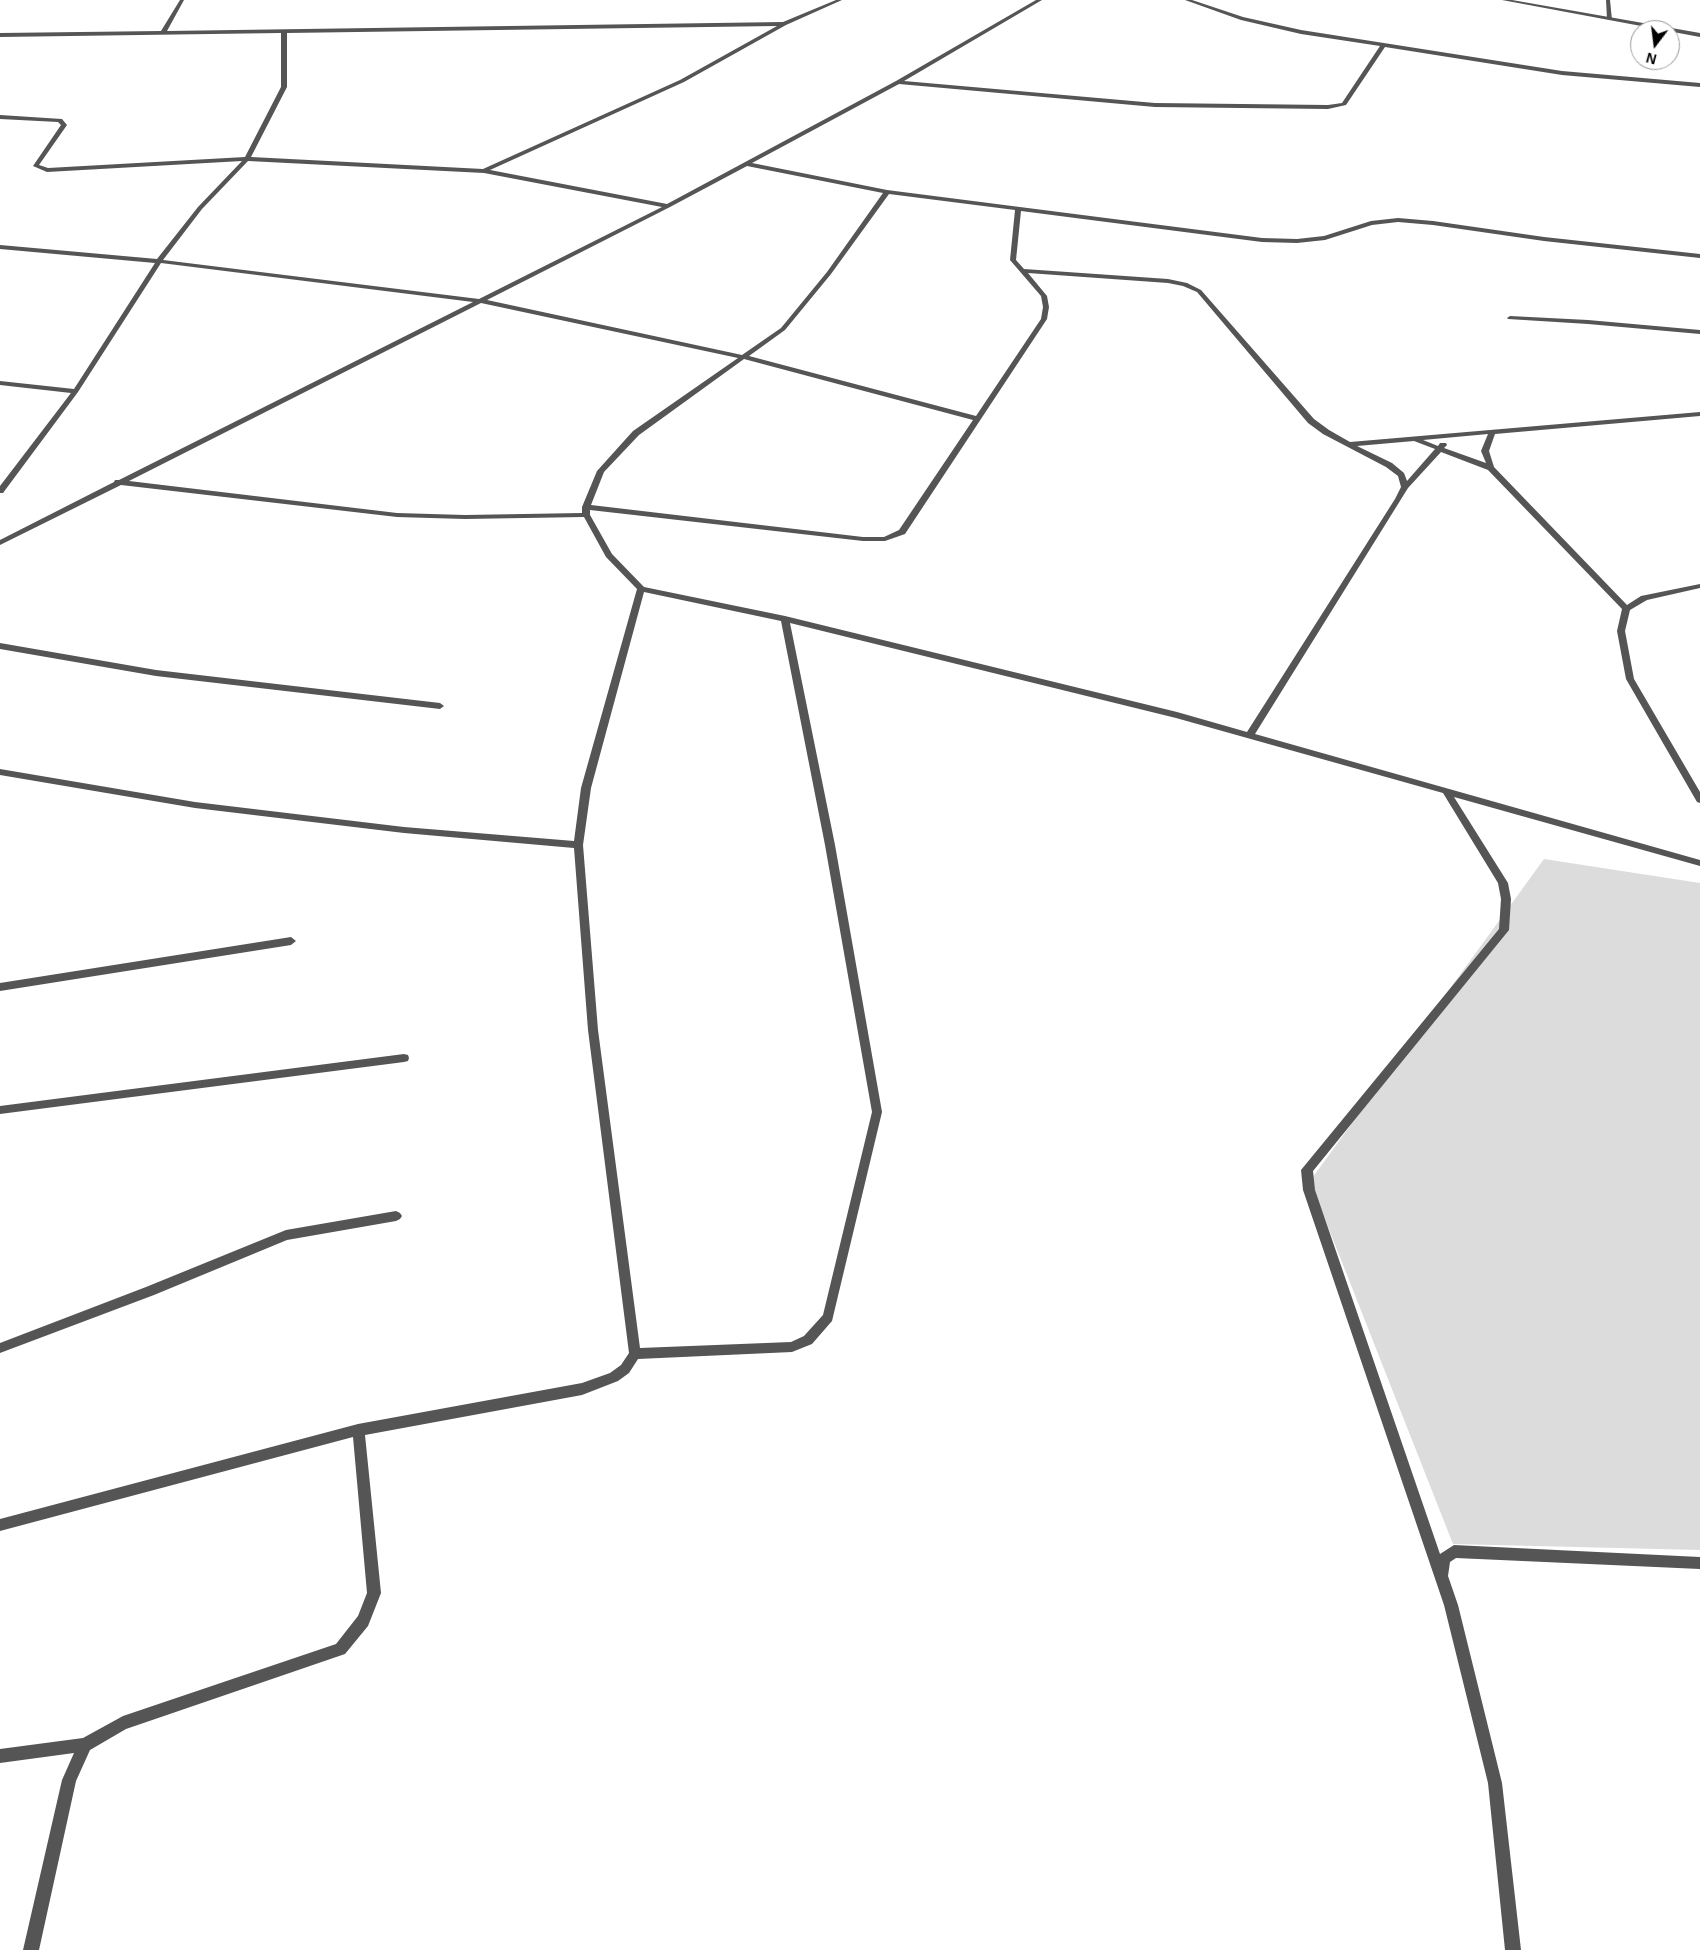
<!DOCTYPE html>
<style>
body{margin:0}
#map{position:relative;width:1700px;height:1950px;overflow:hidden;background:#fff;font-family:Helvetica,sans-serif}
canvas{display:block}
.north{position:absolute;left:1630px;top:20px;width:50px;height:50px;box-sizing:border-box;background:#fff;border:1px solid #999;border-radius:50%;rotate:195deg;font-size:14px;font-weight:700;line-height:20px;text-align:center;color:#000}
.north::after{content:'';display:block;margin:auto;width:18px;height:22px;background:#000;clip-path:polygon(50% 0,100% 100%,50% 72%,0 100%)}
</style>
<div id="map">
<canvas width="1700" height="1950"></canvas>
<div class="north">N</div>
</div>
<script>
const c = document.querySelector('canvas').getContext('2d');
c.lineJoin = 'round';
function fillPath(path, color) {
  c.fillStyle = color;
  c.fill(path, 'evenodd');
}
function shape(rows) {
  const path = new Path2D();
  for (const r of rows) {
    path.moveTo(r[0], r[1]);
    for (let i = 2; i < r.length; i += 2) path.lineTo(r[i], r[i + 1]);
  }
  return path;
}
const green = shape([
 [1544,859,1700,883,1700,1550,1453,1544,1310,1181]
]);
const minor = shape([
 [180,0,184,0,167,31,783,22,836,0,842,0,786,25,684,82,490,170,667,204,896,81,1036,0,1042,0,904,81,1155,103,1328,105,1342,103,1380,46,1301,34,1241,20,1185,0,1192,0,1243,17,1301,30,1562,71,1700,83,1700,87,1562,75,1385,47,1346,105,1328,109,1155,107,899,84,752,163,887,190,1262,238,1297,239,1324,236,1371,221,1398,218,1433,221,1544,237,1700,254,1700,258,1544,241,1433,225,1398,222,1372,225,1325,240,1297,243,1262,242,1021,211,1016,260,1024,269,1168,279,1187,283,1201,290,1314,419,1329,430,1350,442,1700,412,1700,416,1495,434,1489,451,1494,467,1627,605,1641,596,1700,584,1700,588,1647,600,1630,610,1625,631,1634,679,1700,792,1700,803,1697,802,1626,679,1617,631,1622,609,1488,470,1441,452,1408,488,1255,734,1700,860,1700,866,1454,797,1508,883,1511,899,1509,930,1313,1171,1315,1190,1440,1554,1454,1545,1700,1557,1700,1569,1456,1558,1450,1562,1448,1576,1458,1605,1502,1783,1521,1950,1505,1950,1488,1783,1444,1605,1303,1190,1301,1170,1499,929,1501,899,1498,883,1443,793,1176,718,790,623,835,845,882,1112,832,1321,812,1344,792,1352,638,1359,629,1373,618,1381,582,1395,365,1435,381,1593,368,1626,345,1654,126,1729,90,1750,76,1781,39,1950,23,1950,62,1780,74,1753,0,1763,0,1749,83,1738,123,1716,336,1644,358,1616,367,1593,353,1437,0,1531,0,1519,358,1424,582,1383,610,1373,621,1365,629,1353,588,1030,574,848,404,833,195,808,0,775,0,769,195,802,404,827,574,841,581,788,637,589,606,557,584,517,465,519,397,517,121,485,0,545,0,540,114,482,115,480,119,480,473,302,161,263,78,392,3,493,0,493,0,486,71,393,0,385,0,381,74,389,155,263,0,249,0,245,157,259,198,207,242,161,47,172,33,166,61,125,58,122,0,119,0,115,62,119,67,125,39,165,48,168,245,157,281,87,281,33,0,37,0,33,161,31,180,0],
 [777,26,680,80,483,169,251,157,287,87,287,33,777,26],
 [248,161,484,173,662,207,479,299,163,260,202,209,248,161],
 [747,166,883,193,827,272,781,328,742,355,487,300,670,207,747,166],
 [889,194,1015,210,1010,260,1041,296,1043,307,1041,319,976,416,749,356,785,330,831,274,889,194],
 [1028,273,1168,283,1183,286,1197,292,1308,423,1323,434,1386,467,1398,476,1401,487,1395,499,1247,732,1177,712,785,616,644,587,612,554,590,515,590,510,863,541,885,541,905,534,1047,319,1049,307,1047,296,1028,273],
 [481,303,738,358,633,431,597,471,582,507,582,513,465,515,397,513,129,481,481,303],
 [744,359,973,420,899,530,884,537,863,537,591,505,604,472,639,435,744,359],
 [1488,434,1481,451,1486,463,1444,448,1447,445,1446,443,1440,443,1438,446,1423,440,1488,434],
 [1414,441,1435,449,1407,481,1404,473,1392,463,1357,446,1414,441],
 [644,592,781,621,825,845,872,1112,823,1315,804,1336,791,1342,640,1348,598,1030,583,845,591,788,644,592],
 [1606,0,1610,0,1612,20,1607,19,1606,0],
 [1510,316,1588,320,1700,330,1700,334,1588,324,1508,319,1507,318,1510,316],
 [0,643,156,670,440,703,444,706,440,709,156,676,0,649,0,643],
 [291,937,296,941,291,945,0,991,0,983,291,937],
 [404,1054,408,1055,409,1058,408,1061,404,1062,0,1114,0,1106,404,1054],
 [396,1211,400,1213,402,1216,400,1219,396,1221,287,1240,154,1295,0,1353,0,1343,146,1287,286,1230,396,1211]
]);
const tertiary = shape([
 [1502,0,1512,0,1700,33,1700,37,1502,0]
]);
fillPath(green, '#dcdcdc');
fillPath(minor, '#555');
fillPath(tertiary, '#555');
</script>
